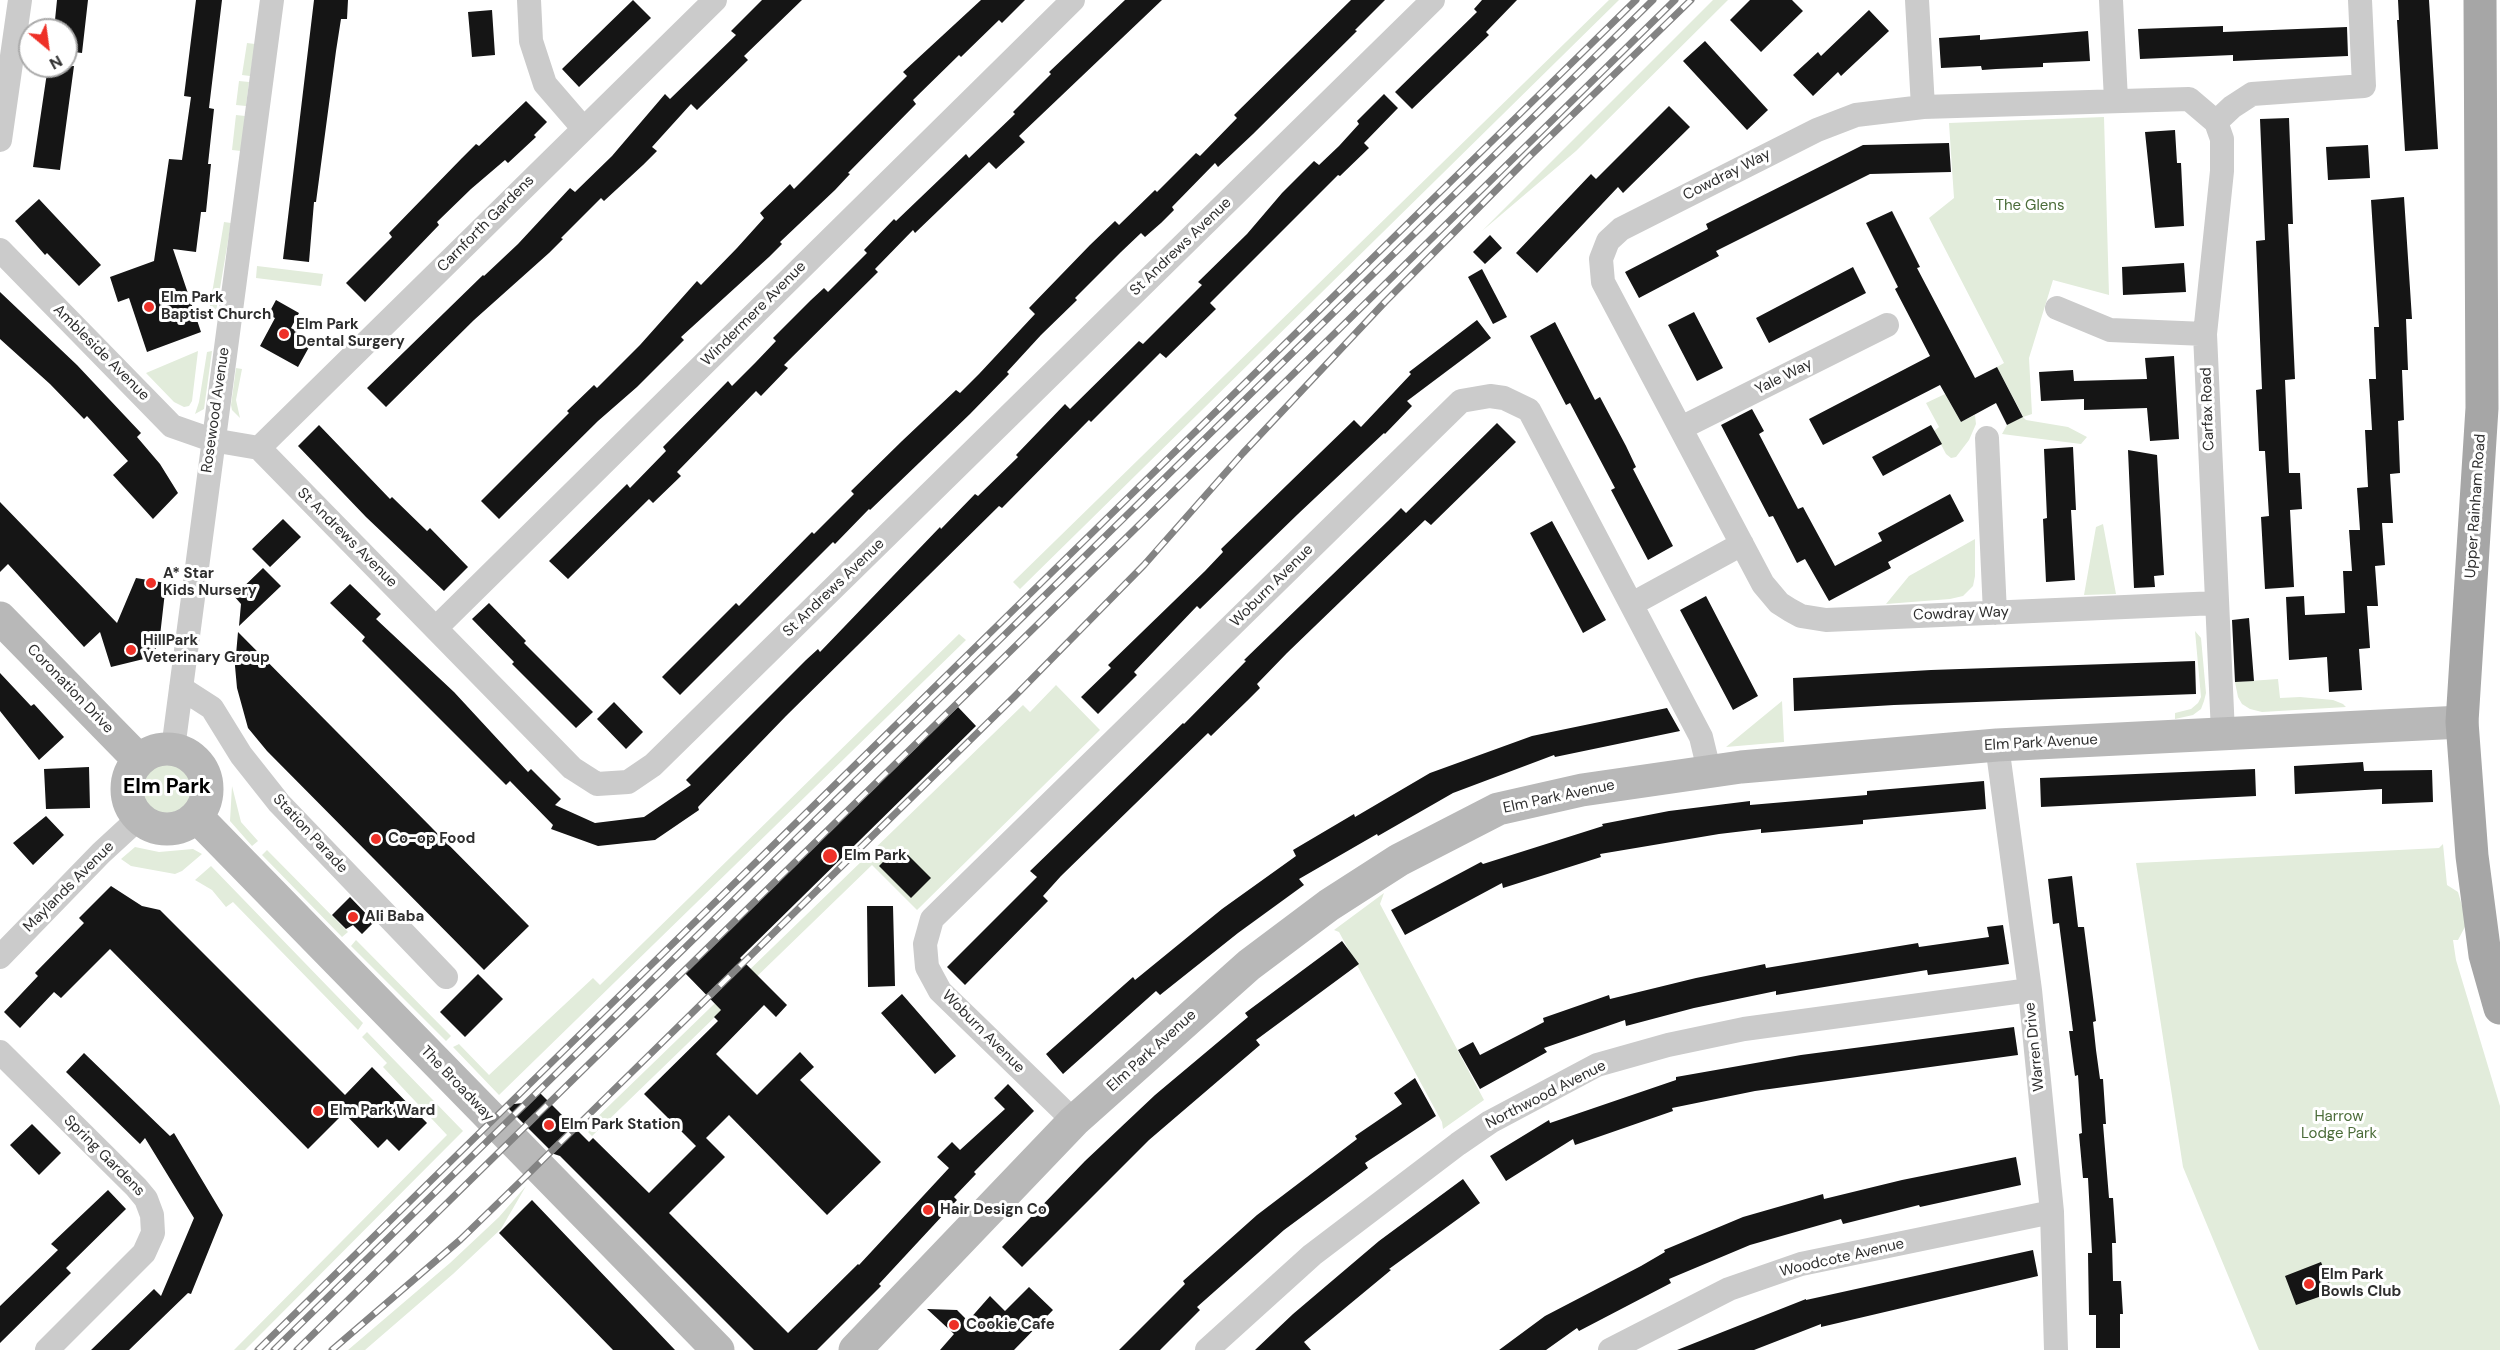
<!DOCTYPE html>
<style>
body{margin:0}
#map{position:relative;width:2500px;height:1350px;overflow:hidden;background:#fff;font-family:"DM Sans",sans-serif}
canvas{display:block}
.north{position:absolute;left:18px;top:18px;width:60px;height:60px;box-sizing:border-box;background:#fff;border:2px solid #ababab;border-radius:50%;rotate:151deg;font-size:16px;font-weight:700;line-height:24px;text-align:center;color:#2e2e2e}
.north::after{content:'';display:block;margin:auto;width:21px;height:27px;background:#ee3027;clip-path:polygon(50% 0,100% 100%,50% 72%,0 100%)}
</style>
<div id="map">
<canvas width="2500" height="1350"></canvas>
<div class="north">N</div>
</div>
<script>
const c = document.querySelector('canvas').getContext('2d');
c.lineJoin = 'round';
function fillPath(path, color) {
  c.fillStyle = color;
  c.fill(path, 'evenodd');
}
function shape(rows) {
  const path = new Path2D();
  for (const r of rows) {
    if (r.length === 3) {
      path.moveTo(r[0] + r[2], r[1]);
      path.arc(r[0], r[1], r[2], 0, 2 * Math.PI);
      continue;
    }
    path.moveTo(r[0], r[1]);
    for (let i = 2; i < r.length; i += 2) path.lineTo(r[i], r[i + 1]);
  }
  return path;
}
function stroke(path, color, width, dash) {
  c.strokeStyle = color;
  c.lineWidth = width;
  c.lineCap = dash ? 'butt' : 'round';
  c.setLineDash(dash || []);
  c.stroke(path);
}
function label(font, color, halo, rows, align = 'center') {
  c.font = font + ' "DM Sans",sans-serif';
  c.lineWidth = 6;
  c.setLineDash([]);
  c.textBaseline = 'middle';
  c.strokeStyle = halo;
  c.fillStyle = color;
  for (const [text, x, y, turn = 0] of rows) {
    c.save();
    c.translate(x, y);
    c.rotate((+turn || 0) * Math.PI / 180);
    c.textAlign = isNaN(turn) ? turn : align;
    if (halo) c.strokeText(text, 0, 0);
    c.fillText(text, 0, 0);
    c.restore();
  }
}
const green = shape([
 [1609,0,1619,0,1020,589,1013,582],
 [1713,0,1728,0,1576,151,1482,231],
 [247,43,255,44,250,76,242,75],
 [239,81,249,82,246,106,236,105],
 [236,115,245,116,241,151,232,150],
 [2104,117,2109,295,2053,280,2029,358,2032,414,2023,417,2026,420,2068,427,2087,437,2081,444,2002,434,2007,425,2023,416,1997,367,2004,363,1929,218,1954,198,1949,123],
 [224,222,231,223,215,318,208,317],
 [257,266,323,274,321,286,256,278],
 [198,351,192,401,189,406,184,407,174,402,146,373],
 [212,351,204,409,195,414,199,402,207,352],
 [236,368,242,369,236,400,240,418,232,410,231,405],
 [1945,394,1961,422,1975,415,1976,424,1969,440,1956,457,1951,458,1946,454,1934,431,1939,427,1926,403],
 [2103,524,2116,594,2084,595,2096,527],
 [1975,539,1975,576,1973,586,1963,596,1950,599,1886,604,1909,576],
 [2195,631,2201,638,2206,693,2204,701,2201,709,2193,715,2175,719,2175,713,2191,709,2198,703,2201,697],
 [959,634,966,640,499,1095,453,1047,459,1044,489,1075,593,978,600,985],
 [2278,679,2280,698,2300,697,2333,700,2343,704,2346,707,2262,712,2250,709,2242,704,2238,697,2235,682],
 [1056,685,1100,730,917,910,872,865,592,1136,585,1129,1023,705,1030,712],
 [1782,701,1784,742,1726,747],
 [167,787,26],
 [232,786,241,822,258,841,252,846,230,821],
 [2443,844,2447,885,2458,892,2467,923,2458,940,2453,940,2456,960,2500,1106,2500,1350,2259,1350,2183,1167,2136,863,2439,848],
 [135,847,159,852,193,849,202,854,182,871,175,874,131,866,121,859],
 [267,850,348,932,342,937,262,855],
 [211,866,363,1023,358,1030,233,902,226,907,212,890,195,880],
 [1384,893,1380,904,1484,1100,1443,1129,1442,1122,1339,932,1334,930],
 [356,940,451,1036,446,1041,351,946],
 [367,1032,463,1131,245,1350,234,1350,447,1135,383,1067,387,1063,362,1037],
 [526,1186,501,1229,453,1274,365,1350,348,1350,450,1263,499,1217]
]);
const building = shape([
 [57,0,88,0,82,53,66,51,66,30,54,30],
 [196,0,222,0,209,108,214,109,208,164,211,164,206,212,201,212,196,252,173,249,201,332,147,352,129,298,118,302,110,277,154,261,169,159,182,160,191,97,184,96],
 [314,0,348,0,347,19,341,19,336,51,316,202,314,202,309,262,283,259],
 [633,0,651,18,579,87,562,69],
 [762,0,802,0,744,56,748,60,697,110,691,104,652,147,657,151,643,165,604,201,601,198,561,238,563,239,549,253,474,320,386,407,367,388,483,275,484,276,518,244,570,188,575,192,612,156,665,94,670,99,736,35,731,31],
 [981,0,1025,0,1002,23,999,20,961,57,959,55,913,100,916,104,848,173,850,174,835,190,780,242,782,244,769,257,681,337,684,340,637,387,598,421,499,519,481,501,569,413,567,411,594,385,597,388,640,345,697,281,701,285,737,248,764,218,760,213,790,184,794,189,907,76,903,72],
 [1125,0,1162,0,1019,136,1025,142,996,169,989,162,915,233,913,230,875,269,878,272,784,365,788,368,761,396,756,391,677,472,681,476,653,503,649,499,568,579,549,561,627,484,630,488,666,451,663,447,728,381,732,386,755,363,776,341,773,338,811,300,824,288,828,292,867,253,864,250,894,219,896,221,966,154,969,158,1015,114,1013,112,1051,74,1049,72],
 [1351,0,1385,0,1355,30,1357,31,1253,134,1218,167,1215,163,1172,207,1174,210,1161,223,1145,237,1141,233,1121,252,1075,298,1077,300,1041,335,1007,372,1009,374,970,414,870,510,869,509,835,544,833,542,680,695,662,677,736,603,739,606,812,532,814,534,854,494,851,491,902,441,956,390,960,393,979,374,1035,314,1029,308,1090,245,1115,221,1119,225,1155,190,1157,192,1196,153,1200,156,1237,118,1234,115],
 [1482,0,1517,0,1486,32,1489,35,1412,109,1395,92,1477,12,1474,9],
 [1750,0,1792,0,1803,11,1761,52,1730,20],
 [2398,0,2429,0,2438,149,2405,151,2397,20,2399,20],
 [492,10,495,55,472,57,468,12],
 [1869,10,1889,31,1841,76,1838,72,1813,96,1793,75,1818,52,1821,56],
 [2223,26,2223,32,2347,27,2348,56,2233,61,2233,55,2140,59,2138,29],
 [2088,31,2090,61,2043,63,2043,67,1996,69,1982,70,1981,66,1941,68,1939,38,1980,35,1980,40],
 [1705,41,1768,110,1747,130,1683,61],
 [48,66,74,66,60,170,33,167],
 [1384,94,1398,108,1364,143,1369,148,1340,176,1338,175,1210,303,1216,309,1166,358,1160,353,1091,422,1089,420,1002,508,999,506,786,716,698,807,699,810,655,840,598,846,551,829,553,825,510,781,506,785,362,641,365,637,330,603,350,584,381,614,376,619,454,692,528,772,531,769,561,799,555,805,595,823,644,817,691,785,686,780,806,660,818,649,820,652,940,527,941,529,975,494,978,496,1018,457,1016,455,1065,404,1070,409,1139,341,1143,344,1202,285,1198,282,1247,234,1282,193,1314,161,1319,165,1339,146,1359,124,1357,121],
 [526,101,547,122,534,135,536,137,508,163,505,160,471,189,437,222,439,225,365,302,346,283,392,237,389,233,462,158,476,144,479,146],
 [1669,106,1690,127,1623,193,1618,187,1537,273,1516,253,1591,174,1596,179],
 [2289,118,2293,224,2288,224,2295,379,2285,380,2289,473,2300,473,2302,509,2290,510,2294,587,2265,589,2261,517,2269,516,2265,451,2259,451,2256,390,2262,389,2256,241,2265,240,2260,119],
 [2175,130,2177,163,2181,163,2184,226,2155,228,2145,132],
 [1949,143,1951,172,1870,174,1716,251,1719,256,1639,298,1625,272,1708,229,1706,224,1863,145],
 [2368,145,2370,178,2328,180,2326,147],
 [2404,197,2412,319,2406,319,2408,370,2402,370,2404,420,2398,421,2400,473,2390,474,2393,523,2382,523,2385,565,2375,566,2378,606,2367,606,2370,648,2359,649,2362,690,2329,692,2327,657,2289,660,2286,597,2304,596,2305,615,2345,613,2343,571,2352,571,2349,530,2360,530,2357,488,2368,487,2365,430,2372,430,2369,379,2376,379,2374,327,2379,327,2371,200],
 [39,199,101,265,79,286,47,253,45,255,15,221],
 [1892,211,1920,267,1917,268,1975,378,1997,367,2023,417,2007,425,1996,403,1961,422,1940,385,1823,445,1809,419,1930,356,1895,289,1898,287,1866,223],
 [1490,235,1502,248,1485,264,1473,252],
 [2184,263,2186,292,2123,295,2122,267],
 [1853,267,1866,293,1769,343,1756,318],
 [1482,269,1507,317,1493,324,1468,277],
 [0,292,77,365,141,433,137,437,160,464,178,493,153,519,113,475,128,461,87,416,84,419,50,384,0,339],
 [276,300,299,313,291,328,313,340,298,367,260,346,275,318,268,315],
 [1694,312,1723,368,1697,381,1668,325],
 [1477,320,1491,338,1407,401,1412,406,1385,434,1384,433,1298,514,1200,609,1197,606,1134,672,1137,675,1098,714,1081,697,1111,668,1108,665,1205,571,1223,552,1221,549,1354,420,1361,427,1411,374,1409,372],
 [1555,322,1595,400,1600,397,1626,446,1636,467,1633,469,1673,546,1648,560,1611,490,1615,488,1570,403,1566,405,1530,336],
 [2174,356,2179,439,2150,441,2147,408,2084,410,2084,399,2041,401,2039,372,2073,370,2074,381,2147,379,2145,358],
 [1752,409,1764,431,1759,434,1798,509,1803,507,1835,566,1882,541,1878,533,1950,494,1964,521,1888,562,1891,568,1829,601,1805,559,1797,563,1773,516,1769,517,1721,425],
 [1497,423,1516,442,1431,525,1425,520,1287,653,1257,684,1260,688,1247,701,1211,736,1208,733,1061,876,1043,896,1048,901,965,985,947,967,1037,877,1030,871,1183,723,1184,724,1246,661,1244,660,1388,521,1401,508,1406,513],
 [319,425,390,499,392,497,427,531,430,528,468,567,444,591,366,517,298,446],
 [1931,425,1942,444,1883,476,1872,457],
 [2073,447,2076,510,2071,510,2075,580,2046,582,2043,519,2047,518,2044,449],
 [2128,450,2157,455,2164,575,2154,576,2155,587,2134,588],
 [0,502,117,623,136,578,166,583,160,636,156,636,156,656,111,667,100,632,84,647,8,564,0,572],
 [283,519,301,537,270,567,252,549],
 [1552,521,1606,620,1583,633,1530,533],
 [263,568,281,586,239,626,241,604,234,596],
 [1706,596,1758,696,1733,710,1680,610],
 [489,603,526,641,524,643,593,712,576,728,512,664,514,662,472,619],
 [2249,618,2254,681,2235,682,2232,620],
 [238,632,529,926,484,970,267,751,248,728,237,688,235,666],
 [2195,661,2196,694,1894,705,1794,711,1793,678,1931,670],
 [0,673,31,706,34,704,64,737,39,760,0,711],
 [614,702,643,732,626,749,597,719],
 [958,707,976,726,740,958,787,1005,776,1017,764,1005,716,1054,757,1095,800,1052,814,1067,800,1080,881,1162,827,1215,729,1115,706,1138,725,1157,669,1213,788,1333,858,1264,859,1265,949,1168,937,1157,952,1142,960,1150,1005,1109,994,1098,1008,1084,1034,1111,974,1172,976,1174,954,1197,957,1200,879,1284,881,1286,817,1350,754,1350,560,1156,554,1154,505,1105,523,1103,537,1090,589,1142,593,1138,649,1193,696,1146,644,1094,718,1021,714,1017,721,1010,685,973],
 [1667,708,1680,731,1555,757,1554,755,1453,793,1378,836,1377,834,1299,879,1304,885,1238,933,1160,995,1156,991,1063,1074,1046,1054,1133,977,1135,980,1222,909,1296,856,1293,850,1354,814,1355,817,1430,773,1532,736],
 [2363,762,2364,771,2432,770,2433,802,2382,804,2382,789,2295,794,2294,766],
 [89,767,90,808,46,809,44,769],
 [2255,769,2256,796,2041,807,2040,778],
 [1984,781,1986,809,1863,820,1863,824,1761,833,1761,829,1719,834,1600,854,1601,857,1503,888,1502,883,1405,935,1391,910,1481,862,1483,864,1603,826,1602,824,1669,811,1750,801,1750,805,1867,795,1867,791],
 [46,816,64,835,33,865,13,843],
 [899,846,931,878,911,898,879,866],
 [2072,876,2078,927,2084,927,2096,1021,2093,1022,2096,1050,2100,1079,2103,1079,2106,1124,2103,1124,2109,1198,2113,1198,2116,1243,2112,1243,2113,1281,2121,1281,2123,1314,2120,1314,2120,1348,2096,1348,2096,1315,2089,1315,2088,1253,2092,1253,2088,1178,2083,1178,2079,1134,2082,1133,2078,1075,2075,1076,2069,1031,2073,1031,2059,923,2053,924,2048,879],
 [111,886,142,906,160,910,345,1095,372,1067,427,1123,399,1151,387,1139,378,1148,344,1113,308,1149,110,949,61,998,54,992,20,1028,4,1012,38,976,35,973,84,923,79,918],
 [350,897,374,922,362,934,353,925,346,929,332,915],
 [867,906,893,906,895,986,868,987],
 [2003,925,2009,964,1928,975,1927,970,1776,995,1776,991,1694,1008,1626,1026,1625,1020,1544,1048,1547,1052,1480,1089,1458,1050,1473,1042,1480,1055,1544,1022,1543,1018,1609,995,1610,999,1696,978,1765,964,1766,968,1918,943,1919,947,1989,937,1987,927],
 [1342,941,1359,964,1256,1040,1260,1045,1149,1140,1022,1267,1002,1247,1085,1161,1155,1095,1248,1017,1245,1013],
 [478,974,503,999,465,1037,440,1012],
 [902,994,956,1056,935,1074,881,1013],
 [2014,1027,2018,1055,1755,1091,1672,1108,1673,1111,1575,1145,1573,1139,1506,1181,1490,1156,1549,1120,1550,1123,1676,1080,1676,1077,1801,1055],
 [84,1053,170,1136,174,1133,223,1215,191,1294,188,1293,129,1350,91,1350,154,1289,161,1296,194,1218,145,1138,140,1144,66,1072],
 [1415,1078,1436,1116,1365,1163,1368,1168,1284,1230,1197,1307,1200,1310,1160,1350,1119,1350,1185,1284,1183,1281,1257,1215,1357,1139,1355,1136,1402,1104,1394,1093],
 [32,1124,61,1153,39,1175,10,1145],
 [2016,1157,2021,1185,1920,1207,1919,1205,1843,1224,1841,1219,1750,1245,1669,1279,1671,1283,1579,1331,1577,1328,1546,1350,1499,1350,1545,1316,1641,1266,1665,1252,1664,1250,1743,1217,1823,1194,1824,1199,1902,1180],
 [1463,1179,1480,1203,1389,1269,1391,1270,1304,1342,1311,1350,1255,1350,1293,1314,1379,1241],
 [108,1190,126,1209,66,1268,71,1273,0,1343,0,1306,58,1250,51,1244],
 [532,1200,675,1350,613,1350,499,1233],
 [2033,1250,2038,1276,1821,1327,1821,1324,1754,1350,1677,1350,1806,1299,1806,1300],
 [2321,1262,2333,1292,2296,1305,2285,1276],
 [1029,1287,1053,1310,1014,1350,940,1350,954,1334,927,1309,957,1310,968,1321,990,1296,1005,1311]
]);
const street = shape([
 [529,0,531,41,545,84,583,128],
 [1917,0,1923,107],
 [2111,0,2116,100],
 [2216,122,2232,107,2252,94,2364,86,2360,0],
 [0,140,20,0],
 [0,250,172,426,212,440,259,448,572,768,597,784,628,782,653,765,1433,0],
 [2057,308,2110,330,2205,334],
 [1681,428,1887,325],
 [1987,438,1995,613],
 [259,448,715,0],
 [2217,603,1826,620,1801,616,1790,610,1779,603,1763,584,1603,282,1601,259,1608,241,1621,229,1817,130,1856,115,1923,107,2189,99,2216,122,2222,139,2222,171,2205,334,2223,733],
 [1632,604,1742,544],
 [436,628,1073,0],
 [181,688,212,708,241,755,279,803,446,977],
 [1997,745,2030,990,2052,1212,2056,1350],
 [173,749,272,0],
 [0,957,101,853,139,818],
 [0,1052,136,1187,146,1199,152,1215,153,1233,144,1253,47,1350],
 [1074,1121,940,991,927,967,925,944,932,919,1461,401,1490,396,1504,398,1529,410,1701,737,1709,770],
 [1207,1350,1312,1255,1458,1144,1490,1122,1597,1065,1668,1045,1744,1029,2030,990],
 [1610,1350,1729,1289,1801,1264,2052,1212]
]);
const secondary = shape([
 [0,618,139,760],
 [167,789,40],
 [197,817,718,1350],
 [855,1350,1074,1121,1249,965,1329,905,1399,860,1498,809,1582,790,1741,767,1997,745,2462,722]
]);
const primary = shape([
 [2480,0,2482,408,2462,722,2472,856,2485,955,2500,1008]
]);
const rail = shape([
 [258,1350,1636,0],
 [274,1350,1653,0],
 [297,1350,1675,0],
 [332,1350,460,1240,522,1180,1015,696,1144,565,1243,453,1385,302,1531,155,1691,0]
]);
const markers = [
 [149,307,6,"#ee3027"],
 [284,334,6,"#ee3027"],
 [151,583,6,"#ee3027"],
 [131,650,6,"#ee3027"],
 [376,839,6,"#ee3027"],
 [830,856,8,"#ee3027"],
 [353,917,6,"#ee3027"],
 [318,1111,6,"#ee3027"],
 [549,1125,6,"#ee3027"],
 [928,1210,6,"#ee3027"],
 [2309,1284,6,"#ee3027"],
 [954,1325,6,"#ee3027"]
];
const streetNames = [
 ["Cowdray Way",1727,175,-27],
 ["Carnforth Gardens",486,224,-45],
 ["St Andrews Avenue",1181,247,-44],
 ["Windermere Avenue",754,314,-45],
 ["Ambleside Avenue",101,353,45],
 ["Yale Way",1784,377,-27],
 ["Carfax Road",2208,409,-92],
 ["Rosewood Avenue",216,410,-82],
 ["Upper Rainham Road",2476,506,-86],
 ["St Andrews Avenue",347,538,45],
 ["Woburn Avenue",1272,586,-45],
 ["St Andrews Avenue",834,588,-44],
 ["Cowdray Way",1961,614,-2],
 ["Coronation Drive",70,689,46],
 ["Elm Park Avenue",2041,743,-3],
 ["Elm Park Avenue",1559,797,-12],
 ["Station Parade",310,834,47],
 ["Maylands Avenue",69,887,-45],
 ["Woburn Avenue",983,1032,45],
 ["Warren Drive",2035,1047,-96],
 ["Elm Park Avenue",1152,1051,-42],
 ["The Broadway",457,1084,46],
 ["Northwood Avenue",1546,1095,-27],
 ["Spring Gardens",104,1156,45],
 ["Woodcote Avenue",1842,1258,-13]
];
const parkNames = [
 ["The Glens",2030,206],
 ["Harrow",2339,1117],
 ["Lodge Park",2339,1134]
];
const poiNames = [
 ["Elm Park",161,298],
 ["Baptist Church",161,315],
 ["Elm Park",296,325],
 ["Dental Surgery",296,342],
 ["A* Star",163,574],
 ["Kids Nursery",163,591],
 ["HillPark",143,641],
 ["Veterinary Group",143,658],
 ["Co-op Food",388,839],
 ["Elm Park",844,856],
 ["Ali Baba",365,917],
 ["Elm Park Ward",330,1111],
 ["Elm Park Station",561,1125],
 ["Hair Design Co",940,1210],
 ["Elm Park",2321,1275],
 ["Bowls Club",2321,1292],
 ["Cookie Cafe",966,1325]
];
const districtNames = [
 ["Elm Park",167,787]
];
fillPath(green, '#e2ecdb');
fillPath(building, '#151515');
stroke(street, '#cbcbcb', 24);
stroke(secondary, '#b8b8b8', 33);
stroke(primary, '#a6a6a6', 33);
stroke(rail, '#838383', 7);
stroke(rail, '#fff', 4.5, [14]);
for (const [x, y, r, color] of markers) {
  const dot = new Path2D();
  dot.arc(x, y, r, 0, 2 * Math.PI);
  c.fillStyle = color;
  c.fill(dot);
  stroke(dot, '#fff', 2);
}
label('15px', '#2e2e2e', '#fff', streetNames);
label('15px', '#4b6c39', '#fff', parkNames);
label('bold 15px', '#2e2e2e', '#fff', poiNames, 'left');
label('bold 21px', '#000', '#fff', districtNames);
</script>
